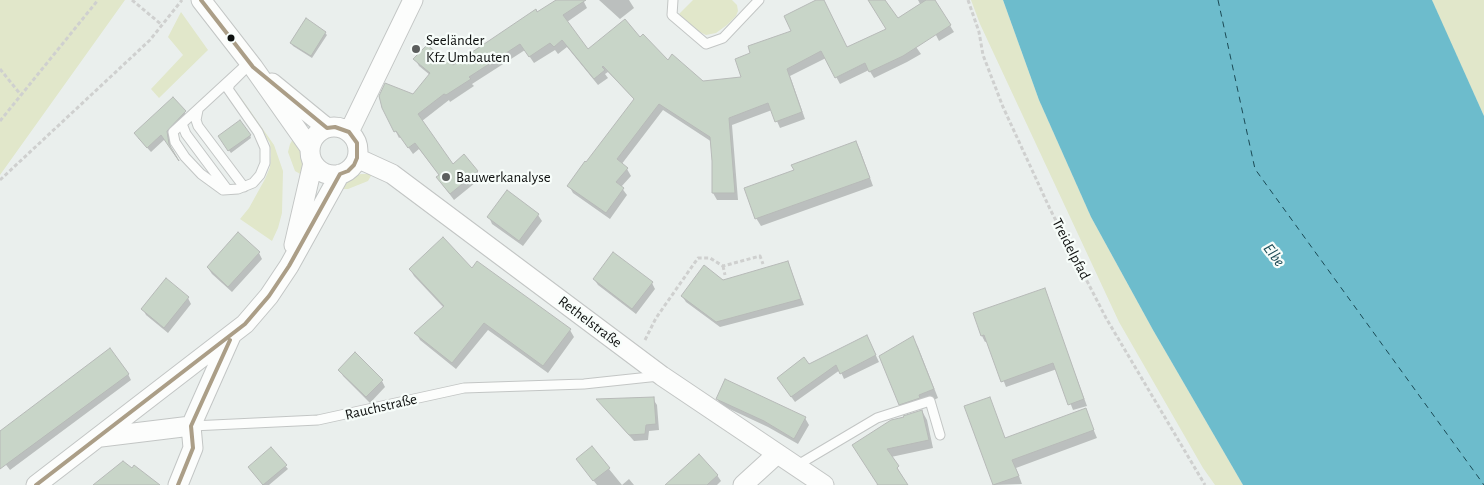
<!DOCTYPE html>
<meta charset="utf-8">
<style>
body{margin:0}
canvas{display:block;background:#eaefed}
</style>
<canvas width="1484" height="485"></canvas>
<script>
const c = document.querySelector('canvas').getContext('2d');
c.lineJoin = 'round';
function fillPath(path, color) {
  c.fillStyle = color;
  c.fill(path, 'evenodd');
}
function shape(rows) {
  const path = new Path2D();
  for (const r of rows) {
    if (r.length === 3) {
      path.moveTo(r[0] + r[2], r[1]);
      path.arc(r[0], r[1], r[2], 0, 2 * Math.PI);
      continue;
    }
    path.moveTo(r[0], r[1]);
    for (let i = 2; i < r.length; i += 2) path.lineTo(r[i], r[i + 1]);
  }
  return path;
}
function stroke(path, color, width, dash) {
  c.strokeStyle = color;
  c.lineWidth = width;
  c.lineCap = dash ? 'butt' : 'round';
  c.setLineDash(dash || []);
  c.stroke(path);
}
function label(font, color, halo, rows, align = 'center') {
  c.font = font + ' "Alegreya Sans",sans-serif';
  c.lineWidth = 4.5;
  c.setLineDash([]);
  c.textBaseline = 'middle';
  c.strokeStyle = halo;
  c.fillStyle = color;
  for (const [text, x, y, turn = 0] of rows) {
    c.save();
    c.translate(x, y);
    c.rotate((+turn || 0) * Math.PI / 180);
    c.textAlign = isNaN(turn) ? turn : align;
    if (halo) c.strokeText(text, 0, 0);
    c.fillText(text, 0, 0);
    c.restore();
  }
}
const green = shape([
 [0,0,125,0,0,175],
 [693,0,732,0,737,5,738,11,736,16,727,25,716,33,706,35,698,31,679,14],
 [971,0,1003,0,1039,100,1091,217,1153,330,1243,485,1215,485,1203,468,1119,322,980,24],
 [1432,0,1484,0,1484,116,1443,26],
 [181,12,208,50,159,98,151,89,183,55,168,37],
 [237,92,274,145,283,171,282,213,278,228,272,241,240,219,249,208,265,179,270,167,271,154,270,143],
 [293,139,298,146,301,154,303,167,302,175,295,171,288,152,290,144],
 [361,174,372,174,368,181,348,189,338,189,345,179]
]);
const water = shape([
 [1003,0,1432,0,1484,116,1484,485,1243,485,1153,330,1091,217,1039,100]
]);
const shadow = shape([
 [558,0,582,0,584,2,587,8,567,22,588,51,640,39,668,62,703,82,743,79,752,54,793,31,819,0,823,0,847,48,888,29,870,0,883,0,921,54,907,62,874,78,869,70,840,84,826,58,790,76,805,119,780,128,772,110,732,125,738,200,717,200,713,193,712,142,663,110,621,165,627,169,631,176,621,187,627,195,610,219,573,193,569,186,635,100,608,72,605,74,608,78,598,85,567,47,558,54,555,50,534,63,525,50,472,84,474,86,450,102,449,100,422,121,452,166,477,171,481,178,454,200,442,184,438,178,440,176,419,149,413,154,401,137,399,138,384,108,413,96,430,75,419,66,415,59,453,66],
 [599,0,629,0,634,8,620,19],
 [918,0,934,0,954,32,939,41],
 [325,33,327,35,312,58,293,46,291,43],
 [173,99,188,117,169,136,171,147,165,139,151,152,138,138],
 [250,135,251,138,231,153,221,140],
 [856,142,860,150,873,186,761,226,756,218],
 [538,215,542,221,523,246,492,224,489,217],
 [259,253,262,259,232,292,212,274,208,268],
 [788,262,804,305,720,327,686,302,682,296,723,281],
 [410,269,472,270,570,330,574,337,548,373,488,330,456,369,420,340,416,333,444,308,414,276],
 [594,279,652,283,655,289,636,314,598,285],
 [1044,289,1087,406,1073,410,1057,369,1006,387,988,341,985,342,982,336],
 [188,298,191,304,168,333,146,315,143,309],
 [913,338,918,347,938,398,905,413,900,404],
 [870,343,879,362,844,379,840,370,795,402,782,384,809,366],
 [340,370,382,381,385,387,370,403,343,376],
 [128,374,131,380,10,470,0,457,0,432],
 [725,381,805,418,809,425,798,444,768,427,721,405,717,399],
 [989,398,1005,439,1085,409,1097,438,1016,468,1022,484,994,485,966,407],
 [653,399,657,405,659,430,649,431,648,440,634,441,598,400],
 [922,411,927,420,933,448,891,457,907,485,876,485,878,484,859,454],
 [592,448,622,485,597,485,581,465],
 [271,449,288,469,269,485,264,485,249,468],
 [717,475,721,481,717,485,675,485],
 [629,479,634,485,622,485]
]);
const ferry = shape([
 [1218,0,1255,169,1484,485]
]);
const building = shape([
 [556,0,586,0,563,15,588,49,625,19,640,37,643,34,668,60,672,54,703,81,741,77,735,59,750,53,748,46,791,31,784,16,816,0,824,0,847,47,886,29,868,0,885,0,898,18,926,0,935,0,951,25,903,56,869,72,865,63,835,78,821,51,787,69,802,112,775,122,768,103,729,118,735,193,712,193,712,161,710,137,659,104,617,159,628,168,616,182,624,188,606,213,567,186,585,161,586,162,634,99,603,66,602,67,605,70,594,79,562,40,554,47,550,43,529,57,520,44,469,77,471,79,446,95,444,94,418,114,453,164,464,154,478,171,450,194,436,177,439,175,415,143,408,148,396,131,394,132,382,108,379,96,385,83,413,94,430,73,413,59,427,45,453,65,536,9,537,12,556,0],
 [306,18,326,32,311,56,290,43,306,18],
 [173,97,186,111,167,131,169,144,179,161,161,135,147,148,134,133,173,97],
 [240,120,251,135,228,151,218,136,240,120],
 [856,141,870,178,755,219,744,188,794,170,791,165,856,141],
 [507,190,539,214,519,241,487,217,507,190],
 [238,232,260,252,228,287,207,267,238,232],
 [443,237,472,268,477,261,571,329,543,366,484,323,452,363,414,333,444,306,409,269,443,237],
 [613,252,653,282,632,309,593,279,613,252],
 [788,261,801,299,716,322,681,296,704,265,723,280,788,261],
 [166,278,189,297,164,328,141,309,166,278],
 [1045,288,1084,399,1068,405,1053,363,1001,382,984,335,981,336,973,313,1045,288],
 [867,335,876,355,840,374,836,365,791,397,777,378,804,357,809,364,867,335],
 [913,336,934,389,919,395,920,398,899,405,879,356,913,336],
 [110,348,129,374,0,469,0,431,110,348],
 [355,352,383,380,366,397,338,370,355,352],
 [725,379,806,417,794,439,764,421,716,399,725,379],
 [654,397,656,424,646,425,645,434,629,435,596,399,654,397],
 [990,397,1005,438,1086,408,1094,430,1012,460,1019,476,993,485,964,406,990,397],
 [922,410,929,440,887,449,899,466,897,468,908,485,878,485,852,445,891,420,904,417,903,416,922,410],
 [592,446,610,468,593,481,576,459,592,446],
 [271,447,287,465,263,485,248,467,271,447],
 [699,454,718,475,707,485,665,485,699,454],
 [123,461,132,468,134,465,160,485,93,485,123,461]
]);
const path = shape([
 [132,0,162,25],
 [968,0,979,32,983,55,1003,107,1050,209,1106,318,1205,485],
 [0,69,21,95],
 [0,121,98,0],
 [0,180,150,40,182,0],
 [723,266,725,275],
 [645,340,656,318,698,258,710,258,723,266,760,256,763,264]
]);
const service = shape([
 [673,0,672,15,706,44,723,38,759,0],
 [249,62,173,132,175,142,185,157,201,174,223,190,238,189,253,183,260,175,265,163,265,148,258,132,228,89,230,84,250,64],
 [198,110,196,120,198,126,244,187],
 [182,124,186,134,227,189],
 [192,426,318,420,464,388,584,384,659,376],
 [796,466,877,418,930,401,940,435]
]);
const minor = shape([
 [201,0,253,67,310,148],
 [272,83,327,128],
 [334,151,24],
 [349,132,413,0],
 [357,158,392,174,662,376,824,485],
 [294,245,313,163],
 [101,437,191,426],
 [36,485,245,324,269,296,289,266,340,174],
 [178,485,193,448,191,426,231,336],
 [743,485,777,454]
]);
const bus1 = shape([
 [36,485,245,324,269,296,289,266,340,174,348,171,354,165,357,158,357,143,349,132,335,127,327,128,253,67,201,0],
 [178,485,193,448,191,426,230,340]
]);
const markers = [
 [231,38,4.5,"#0e100f"],
 [416,49,5,"#5b5e5d"],
 [446,177,5,"#5b5e5d"]
];
const poiNames = [
 ["Seeländer",426,40],
 ["Kfz Umbauten",426,57],
 ["Bauwerkanalyse",456,177]
];
const streetNames = [
 ["Treidelpfad",1071,249,63],
 ["Rethelstraße",590,322,37],
 ["Rauchstraße",381,407,-13]
];
const waterNames = [
 ["Elbe",1274,255,53]
];
fillPath(green, '#e1e7ca');
fillPath(water, '#6dbccc');
fillPath(shadow, '#0003');
stroke(ferry, '#1b4a55', 1, [6, 5]);
fillPath(building, '#c8d5c8');
stroke(building, '#b7bab8', 1);
stroke(service, '#c3c6c5', 11);
stroke(minor, '#c3c6c5', 21);
stroke(path, '#cfd0cf', 3, [4, 2.5]);
stroke(service, '#fcfdfc', 9);
stroke(minor, '#fcfdfc', 19);
stroke(bus1, '#ab9e87', 4);
for (const [x, y, r, color] of markers) {
  const dot = new Path2D();
  dot.arc(x, y, r, 0, 2 * Math.PI);
  c.fillStyle = color;
  c.fill(dot);
  stroke(dot, '#f7fdfa', 2);
}
label('15px', '#0e100f', '#f7fdfa', poiNames, 'left');
label('15px', '#0e100f', '#f7fdfa', streetNames);
label('italic 16px', '#1b4a55', '#f7fdfa', waterNames);
</script>
